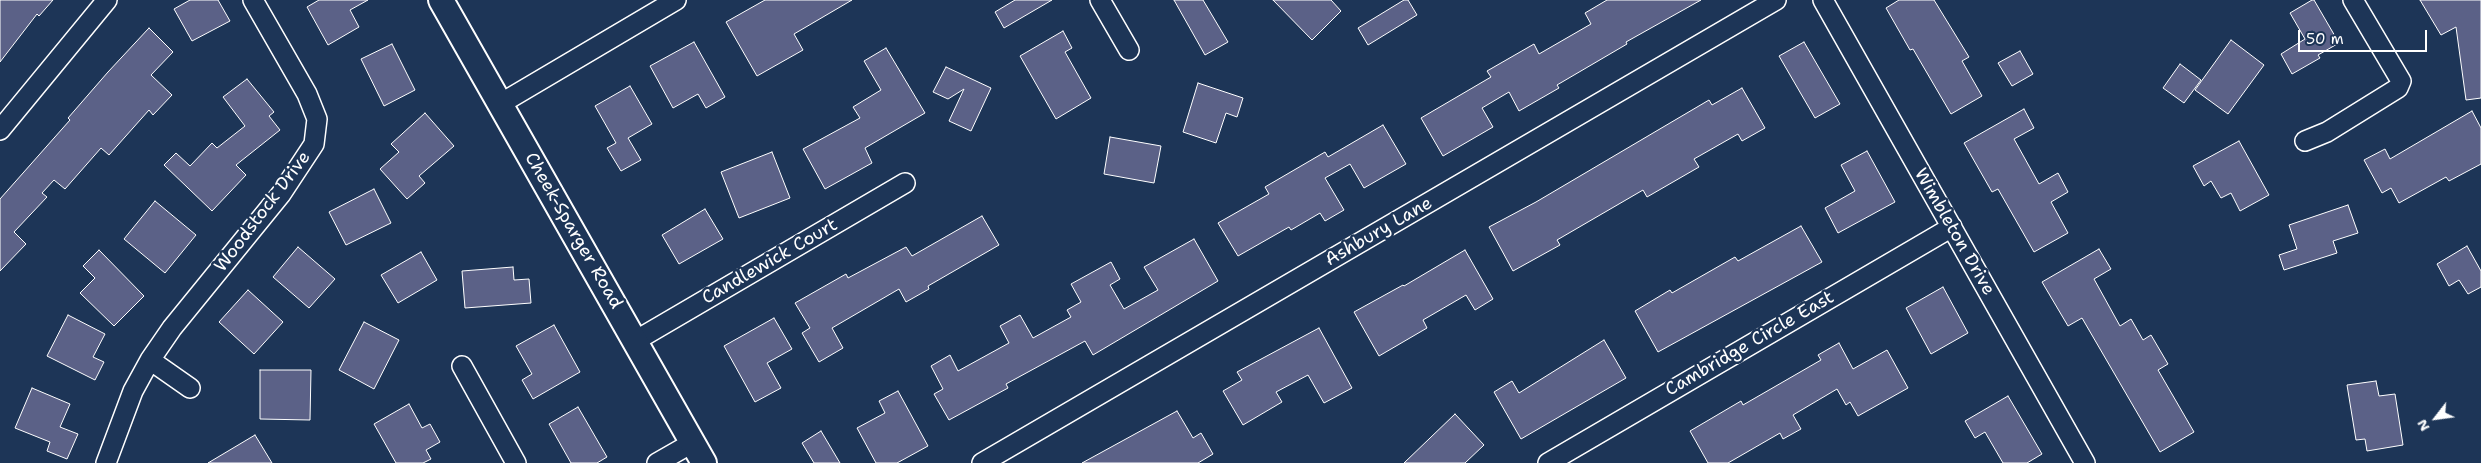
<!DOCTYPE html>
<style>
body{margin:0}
#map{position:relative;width:2481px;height:463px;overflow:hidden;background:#1d3557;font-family:"Shantell Sans",sans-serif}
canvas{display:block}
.north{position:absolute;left:2411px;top:393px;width:50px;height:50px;-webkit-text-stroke:4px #1d3557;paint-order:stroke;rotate:240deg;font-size:14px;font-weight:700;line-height:20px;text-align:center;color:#fff}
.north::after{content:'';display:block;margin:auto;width:18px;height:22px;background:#fff;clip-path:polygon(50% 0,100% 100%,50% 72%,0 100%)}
.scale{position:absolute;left:2298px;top:30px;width:129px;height:22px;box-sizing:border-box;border:2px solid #fff;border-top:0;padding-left:6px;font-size:15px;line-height:18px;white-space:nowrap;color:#fff;-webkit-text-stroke:4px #1d3557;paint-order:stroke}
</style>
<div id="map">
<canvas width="2481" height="463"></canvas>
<div class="north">N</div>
<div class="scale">50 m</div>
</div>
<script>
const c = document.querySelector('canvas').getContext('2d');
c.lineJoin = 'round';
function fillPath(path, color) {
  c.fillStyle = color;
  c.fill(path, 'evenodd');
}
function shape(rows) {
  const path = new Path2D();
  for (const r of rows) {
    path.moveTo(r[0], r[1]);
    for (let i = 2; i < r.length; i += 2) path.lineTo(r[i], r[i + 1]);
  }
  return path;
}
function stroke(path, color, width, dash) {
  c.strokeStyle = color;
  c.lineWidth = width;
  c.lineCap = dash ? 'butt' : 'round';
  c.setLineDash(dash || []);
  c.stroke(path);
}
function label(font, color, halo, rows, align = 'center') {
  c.font = font + ' "Shantell Sans",sans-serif';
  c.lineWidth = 5;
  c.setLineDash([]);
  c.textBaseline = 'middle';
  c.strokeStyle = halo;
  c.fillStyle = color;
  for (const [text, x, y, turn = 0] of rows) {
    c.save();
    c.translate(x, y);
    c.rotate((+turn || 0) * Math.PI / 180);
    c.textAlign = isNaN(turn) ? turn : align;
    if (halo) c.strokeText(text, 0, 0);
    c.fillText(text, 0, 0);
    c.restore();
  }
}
const building = shape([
 [0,0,53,0,39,16,37,14,0,62,0,0],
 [190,0,218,0,230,21,192,41,174,9,190,0],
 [319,0,368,0,350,10,359,27,328,45,307,7,319,0],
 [765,0,852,0,794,34,803,50,757,76,726,22,765,0],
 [1015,0,1052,0,1004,28,995,12,1015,0],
 [1174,0,1203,0,1228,42,1205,55,1174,0],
 [1273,0,1331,0,1341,11,1312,40,1273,0],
 [1404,0,1408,0,1417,15,1368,45,1358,28,1404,0],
 [1607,0,1701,0,1626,42,1627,44,1557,85,1559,88,1519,111,1509,92,1482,108,1493,127,1443,156,1421,118,1491,77,1487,71,1534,44,1539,54,1591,24,1585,13,1607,0],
 [1899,0,1934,0,1969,57,1962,61,1982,96,1951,114,1913,49,1910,50,1886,8,1899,0],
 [2312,0,2314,0,2339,43,2318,55,2320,58,2292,74,2281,54,2305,39,2290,13,2312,0],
 [2420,0,2481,0,2481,98,2466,100,2456,27,2441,35,2420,0],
 [149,28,173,52,151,75,172,95,153,115,149,110,109,155,101,148,65,189,54,180,42,193,47,197,14,232,26,244,0,271,0,199,70,120,68,118,108,72,149,28],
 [1063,31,1072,48,1065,52,1091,98,1056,119,1020,56,1063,31],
 [2231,40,2264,65,2228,114,2195,90,2231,40],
 [694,42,725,97,706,108,698,94,673,108,650,66,694,42],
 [1804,42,1840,104,1815,118,1779,56,1804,42],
 [392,44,415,90,384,106,361,59,392,44],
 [886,48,925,113,865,148,872,163,825,189,803,149,860,118,853,107,881,90,864,61,886,48],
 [2020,51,2033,74,2012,86,1998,63,2020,51],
 [2180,64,2201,80,2184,103,2163,88,2180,64],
 [946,67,991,88,971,131,949,121,964,89,948,99,933,92,946,67],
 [247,79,274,112,269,116,280,130,236,165,246,175,212,211,164,165,176,153,190,166,212,143,217,148,245,126,223,97,247,79],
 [1198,83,1243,98,1237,117,1226,113,1216,143,1183,132,1198,83],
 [630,86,652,124,628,138,641,160,621,171,607,148,616,143,595,106,630,86],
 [1742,88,1765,128,1742,141,1738,134,1694,159,1699,167,1647,197,1643,190,1557,240,1560,245,1513,271,1489,227,1536,202,1709,100,1712,105,1742,88],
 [2024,109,2034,128,2014,139,2039,184,2058,173,2068,192,2051,202,2068,233,2034,252,1998,189,1992,192,1964,143,2024,109],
 [2472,111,2481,128,2481,164,2449,181,2446,177,2399,203,2391,188,2382,193,2364,160,2385,149,2390,159,2472,111],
 [425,113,454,146,419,176,425,183,407,199,380,169,399,152,391,144,425,113],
 [1383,125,1406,164,1364,188,1350,164,1325,178,1344,210,1325,221,1320,213,1291,230,1289,227,1238,256,1218,223,1269,194,1265,187,1325,152,1328,157,1383,125],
 [1110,137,1161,146,1154,183,1104,174,1110,137],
 [2239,141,2269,195,2240,211,2231,193,2221,198,2211,181,2204,186,2193,166,2239,141],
 [1867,151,1895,202,1838,233,1825,208,1855,191,1841,165,1867,151],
 [772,152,790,198,739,218,721,172,772,152],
 [374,189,391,223,346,245,329,212,374,189],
 [155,201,196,235,165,273,124,239,155,201],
 [2348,205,2358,233,2333,241,2337,253,2284,270,2279,255,2297,249,2289,225,2348,205],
 [705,209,723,239,679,264,662,235,705,209],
 [982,216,999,245,928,286,929,289,906,302,899,289,832,328,843,348,819,362,802,333,810,328,795,303,846,274,848,278,906,247,912,256,982,216],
 [1801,226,1822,262,1658,352,1635,311,1670,290,1672,293,1735,257,1738,261,1801,226],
 [1194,239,1218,281,1093,355,1085,341,1006,384,1008,388,949,420,934,394,943,389,931,366,950,355,958,371,1009,343,1000,326,1020,315,1033,338,1071,317,1067,310,1081,302,1071,284,1111,262,1120,279,1110,285,1124,309,1158,290,1144,267,1194,239],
 [2467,246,2481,271,2481,287,2468,294,2459,280,2449,286,2437,264,2467,246],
 [298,247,335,279,309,308,273,277,298,247],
 [2099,249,2111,269,2094,279,2120,326,2131,319,2143,340,2151,335,2168,364,2158,370,2194,432,2160,452,2082,318,2068,326,2042,282,2099,249],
 [99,250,144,296,114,326,80,293,95,278,83,266,99,250],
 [1465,250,1493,299,1475,310,1466,295,1423,320,1427,328,1379,356,1354,312,1403,285,1404,286,1465,250],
 [421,252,437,280,398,303,381,275,421,252],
 [513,267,514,280,529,279,531,303,465,308,462,271,513,267],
 [1943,287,1968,333,1931,354,1906,308,1943,287],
 [248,290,283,322,254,354,219,322,248,290],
 [68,315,105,334,93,357,104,362,95,380,47,356,68,315],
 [774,318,792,349,767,363,781,388,755,402,724,346,774,318],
 [364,322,399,340,374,389,339,370,364,322],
 [554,325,580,372,533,399,522,380,532,374,516,346,554,325],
 [1319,328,1352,388,1324,403,1308,375,1276,392,1282,402,1243,425,1223,391,1242,380,1237,372,1319,328],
 [1604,340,1626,378,1521,439,1494,392,1512,381,1519,393,1604,340],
 [1839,343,1853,369,1887,350,1908,388,1858,416,1850,402,1846,405,1837,389,1793,415,1801,429,1783,439,1780,433,1728,463,1708,463,1690,431,1741,401,1743,405,1821,360,1818,355,1839,343],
 [260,370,311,370,310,420,260,419,260,370],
 [2376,381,2379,396,2395,394,2403,445,2367,451,2365,439,2356,440,2347,385,2376,381],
 [32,388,70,404,60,427,78,434,67,459,47,451,50,442,15,428,32,388],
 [898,391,928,446,897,463,876,463,857,428,885,413,879,401,898,391],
 [2008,396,2042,454,2027,463,2003,463,1985,432,1975,438,1965,421,2008,396],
 [409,404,422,428,430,424,440,442,426,450,431,459,423,463,396,463,374,424,409,404],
 [578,407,607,457,597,463,571,463,549,424,578,407],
 [1177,411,1193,438,1201,433,1213,454,1198,463,1082,463,1177,411],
 [1455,414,1484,445,1465,463,1404,463,1455,414],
 [821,431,840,463,814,463,802,443,821,431],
 [255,435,272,463,208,463,255,435]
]);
const minor = shape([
 [1100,0,1129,50],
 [1823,0,2085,463],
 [500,104,676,0],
 [0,130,107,0],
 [2305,141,2327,132,2398,88,2401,81,2353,0],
 [635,341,905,183],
 [150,360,190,388],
 [462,366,516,463],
 [106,463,133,391,150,360,172,328,281,194,314,144,317,119,307,94,253,0],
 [657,463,692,443],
 [982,463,1776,0],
 [1548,463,1952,227]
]);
const major = shape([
 [441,0,704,463]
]);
const streetNames = [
 ["Woodstock Drive",263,212,-53],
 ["Cheek-Sparger Road",573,231,60],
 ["Ashbury Lane",1379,232,-30],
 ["Wimbleton Drive",1954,232,60],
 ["Candlewick Court",770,262,-30],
 ["Cambridge Circle East",1750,344,-30]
];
fillPath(building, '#5b6187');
stroke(building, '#fff', 1);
stroke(minor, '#fff', 22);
stroke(major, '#fff', 28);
stroke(minor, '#1d3557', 19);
stroke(major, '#1d3557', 24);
label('18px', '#fff', '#1d3557', streetNames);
</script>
